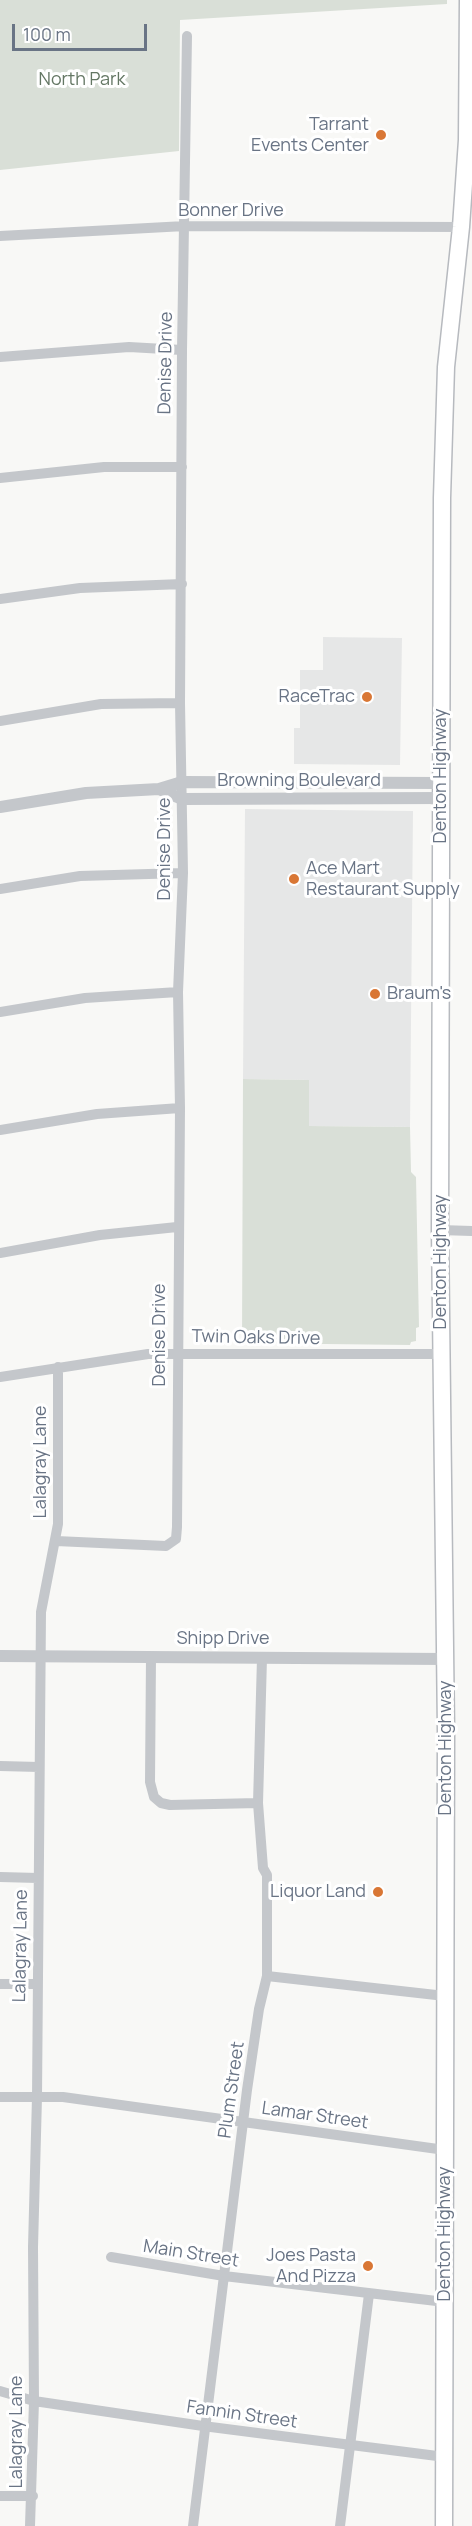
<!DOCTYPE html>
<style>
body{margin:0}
#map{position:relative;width:472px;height:2526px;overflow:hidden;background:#f8f8f6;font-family:Manrope,sans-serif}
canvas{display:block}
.scale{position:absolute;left:12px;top:24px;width:135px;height:27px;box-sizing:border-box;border:3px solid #697485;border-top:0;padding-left:8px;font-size:18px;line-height:21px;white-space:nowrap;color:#697485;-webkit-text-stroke:4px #fff;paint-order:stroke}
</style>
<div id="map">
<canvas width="472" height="2526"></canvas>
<div class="scale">100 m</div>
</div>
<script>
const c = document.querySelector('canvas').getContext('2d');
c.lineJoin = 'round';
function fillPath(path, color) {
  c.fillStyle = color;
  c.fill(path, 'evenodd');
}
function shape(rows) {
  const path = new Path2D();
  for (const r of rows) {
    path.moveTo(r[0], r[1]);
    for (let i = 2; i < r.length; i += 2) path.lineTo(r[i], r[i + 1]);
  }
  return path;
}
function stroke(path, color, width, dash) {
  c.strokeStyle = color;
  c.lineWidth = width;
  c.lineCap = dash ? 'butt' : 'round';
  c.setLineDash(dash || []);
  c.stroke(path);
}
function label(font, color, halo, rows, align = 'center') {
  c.font = font + ' Manrope,sans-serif';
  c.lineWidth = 6;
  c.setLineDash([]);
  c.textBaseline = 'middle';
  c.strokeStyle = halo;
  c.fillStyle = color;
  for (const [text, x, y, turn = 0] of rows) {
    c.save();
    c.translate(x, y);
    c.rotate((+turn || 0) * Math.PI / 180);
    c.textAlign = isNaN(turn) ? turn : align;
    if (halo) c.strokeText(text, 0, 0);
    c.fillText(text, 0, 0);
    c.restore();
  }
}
const built = shape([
 [323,637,402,638,400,765,294,764,294,728,300,728,300,670,323,670],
 [245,809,413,811,410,1127,309,1126,309,1080,243,1079]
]);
const green = shape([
 [0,0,447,0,447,4,180,20,179,151,0,170],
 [243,1079,309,1080,309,1126,410,1127,411,1172,416,1177,419,1327,416,1328,416,1341,411,1342,410,1345,242,1343]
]);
const minor = shape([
 [0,236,185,226,461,227],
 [0,357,129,347,182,350],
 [0,478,104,467,182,467],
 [0,599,80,588,182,584],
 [0,721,101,704,180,703],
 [0,889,80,876,183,873],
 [0,1012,85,998,178,992],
 [0,1130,97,1114,180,1108],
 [440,1230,472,1231],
 [0,1253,100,1235,177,1227],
 [0,1377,148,1354,441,1354],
 [56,1541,166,1546,176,1539,177,1527,180,1108,178,992,183,873,180,703,182,350,187,36],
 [151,1657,150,1782,154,1797,161,1803,170,1805,258,1803],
 [0,1766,39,1767],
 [0,1877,38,1878],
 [267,1976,445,1996],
 [0,1984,36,1984],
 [0,2097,63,2097,445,2150],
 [111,2257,224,2276,445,2302],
 [0,2391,34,2401,203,2426,445,2457],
 [0,2496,33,2496],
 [30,2526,34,2401,33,2247,37,2097,41,1612,58,1524,58,1367],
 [193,2526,247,2090,259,2009,267,1976,267,1875,263,1868,258,1803,262,1658],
 [340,2526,369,2294]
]);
const tertiary = shape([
 [159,789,182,799,441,798],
 [0,807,86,793,159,789,182,782,441,783],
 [0,1656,445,1659]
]);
const primary = shape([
 [444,2526,446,1731,440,1230,442,498,446,367,461,227,467,140,468,0]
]);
const markers = [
 [381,135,6,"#d97735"],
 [367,697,6,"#d97735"],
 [294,879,6,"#d97735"],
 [375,994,6,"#d97735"],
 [378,1892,6,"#d97735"],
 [368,2266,6,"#d97735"]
];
const parkNames = [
 ["North Park",82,80]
];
const poiNames = [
 ["Tarrant",369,125],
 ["Events Center",369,146],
 ["RaceTrac",355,697],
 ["Ace Mart",306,869,"left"],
 ["Restaurant Supply",306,890,"left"],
 ["Braum's",387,994,"left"],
 ["Liquor Land",366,1892],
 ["Joes Pasta",356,2256],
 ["And Pizza",356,2277]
];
const streetNames = [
 ["Bonner Drive",231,211],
 ["Denise Drive",166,363,-89],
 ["Denton Highway",441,776,-90],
 ["Browning Boulevard",299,781],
 ["Denise Drive",165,849,-90],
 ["Denton Highway",441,1262,-90],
 ["Denise Drive",160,1335,-90],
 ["Twin Oaks Drive",256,1338,1],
 ["Lalagray Lane",41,1462,-90],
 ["Shipp Drive",223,1639],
 ["Denton Highway",446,1748,-90],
 ["Lalagray Lane",21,1946,-89],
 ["Plum Street",232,2090,-82],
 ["Lamar Street",315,2116,8],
 ["Denton Highway",445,2234,-90],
 ["Main Street",191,2254,9],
 ["Fannin Street",242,2415,8],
 ["Lalagray Lane",17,2432,-90]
];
fillPath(built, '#e6e7e7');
fillPath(green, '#d9dfd7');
stroke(primary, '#b7babf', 19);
stroke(minor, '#c4c7cb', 10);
stroke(tertiary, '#c4c7cb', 12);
stroke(primary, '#fff', 16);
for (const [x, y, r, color] of markers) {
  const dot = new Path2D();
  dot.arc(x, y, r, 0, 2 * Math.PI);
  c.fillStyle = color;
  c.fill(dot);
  stroke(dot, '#fff', 2);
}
label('18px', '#647764', '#fff', parkNames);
label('18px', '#697485', '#fff', poiNames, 'right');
label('18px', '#697485', '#fff', streetNames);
</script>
